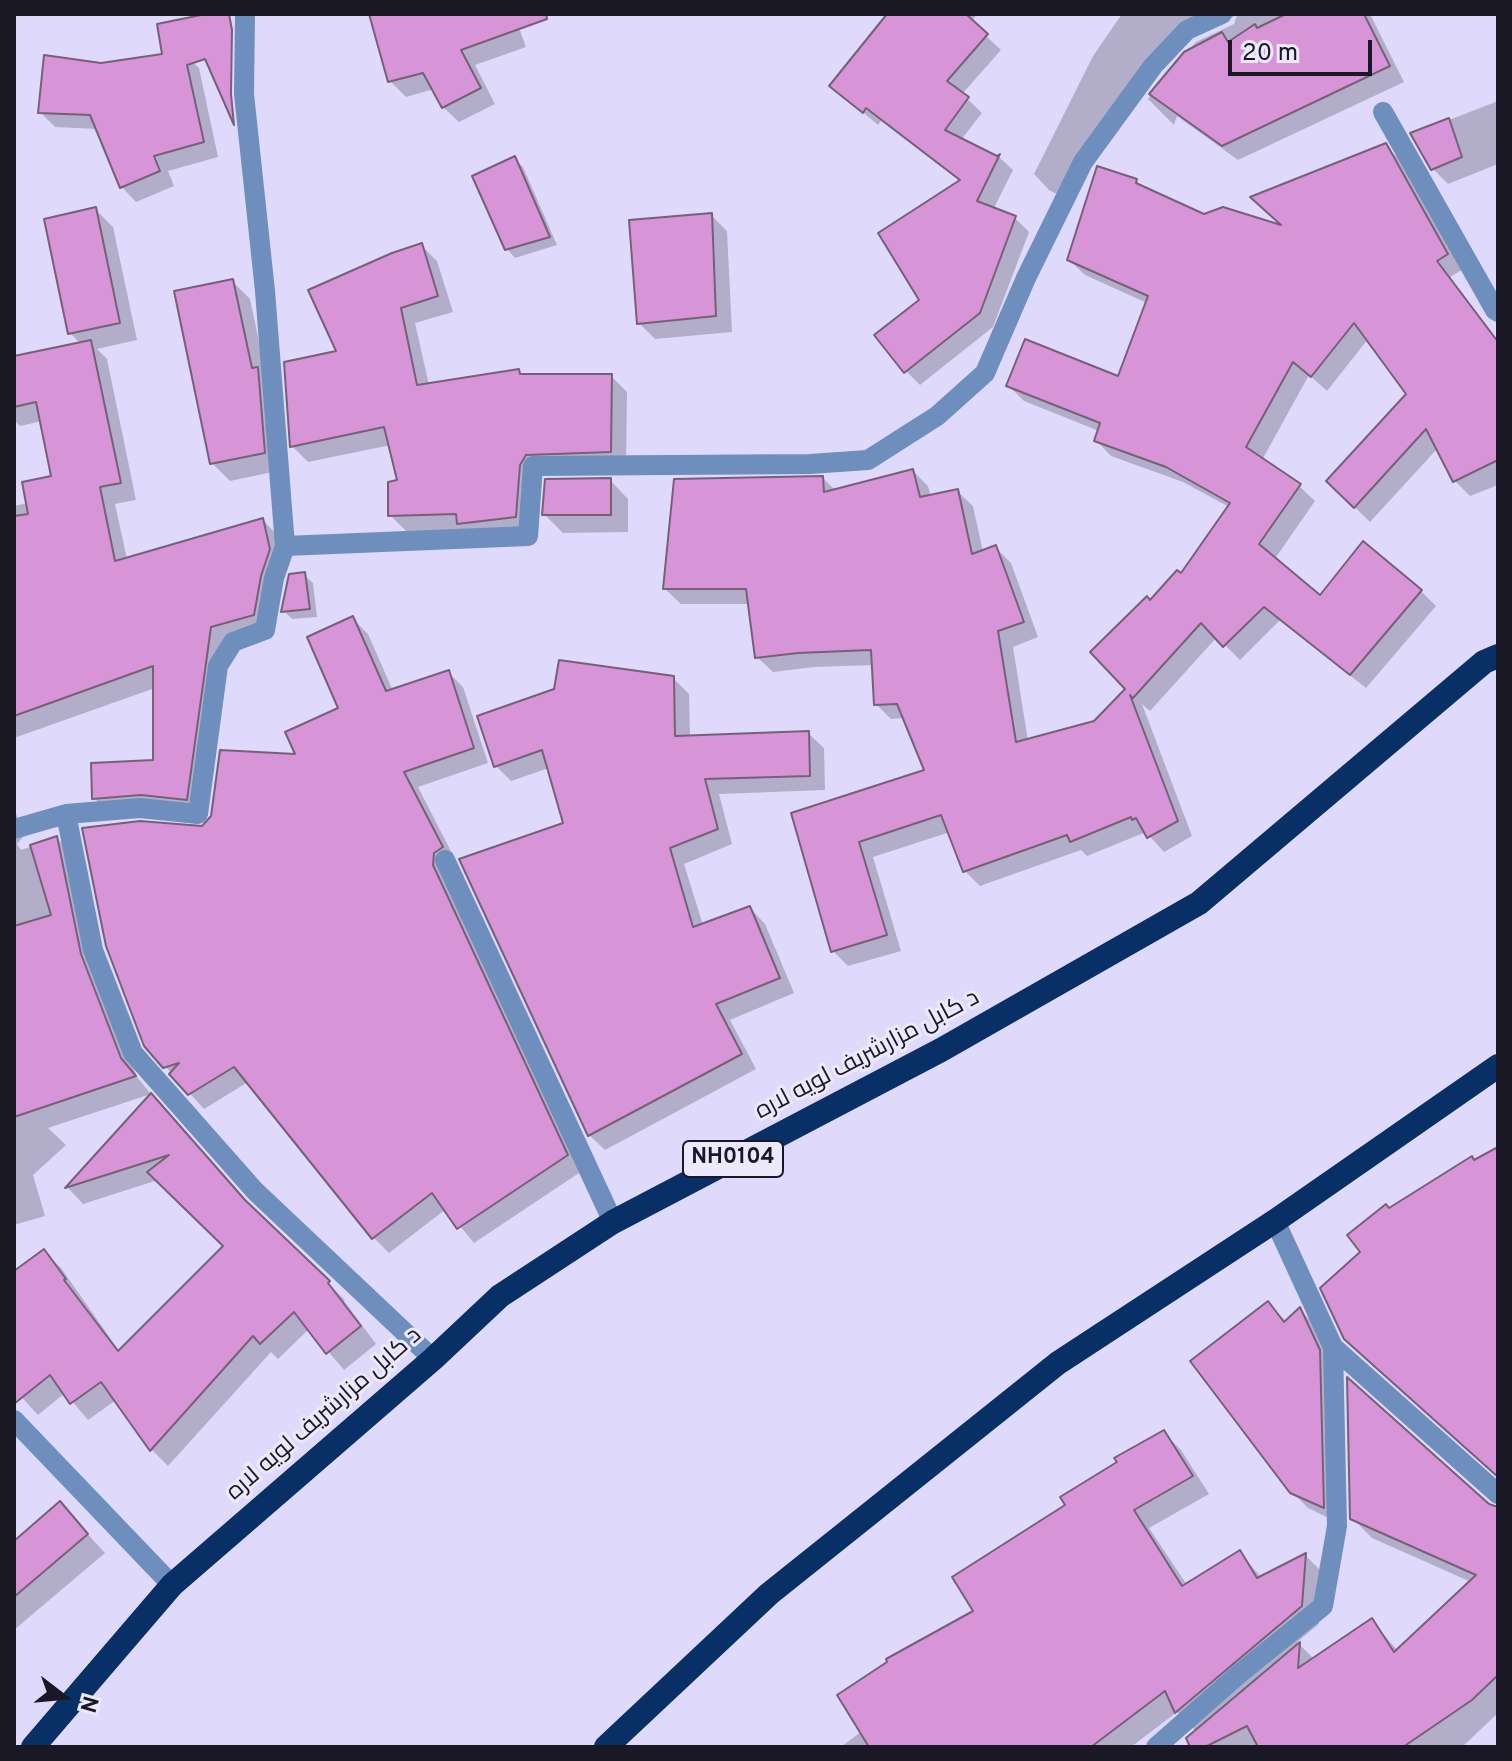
<!DOCTYPE html>
<meta charset="utf-8">
<style>
body{margin:0}
#map{position:relative;width:1512px;height:1761px;overflow:hidden;background:#dfdafc;font-family:Overpass,sans-serif}
canvas{display:block}
.frame{position:absolute;inset:0;border:16px solid #1a1824;pointer-events:none}
.north{position:absolute;left:24px;top:1657px;width:80px;height:80px;-webkit-text-stroke:6px #ece9fd;paint-order:stroke;rotate:106deg;font-size:22px;font-weight:700;line-height:32px;text-align:center;color:#1a1824}
.north::after{content:'';display:block;margin:auto;width:28px;height:36px;background:#1a1824;clip-path:polygon(50% 0,100% 100%,50% 72%,0 100%)}
.scale{position:absolute;left:1228px;top:40px;width:144px;height:36px;box-sizing:border-box;border:4px solid #1a1824;border-top:0;padding-left:10px;font-size:24px;line-height:28px;white-space:nowrap;color:#1a1824;-webkit-text-stroke:6px #ece9fd;paint-order:stroke}
</style>
<div id="map">
<canvas width="1512" height="1761"></canvas>
<div class="frame"></div>
<div class="north">N</div>
<div class="scale">20 m</div>
</div>
<script>
const c = document.querySelector('canvas').getContext('2d');
c.lineJoin = 'round';
function fillPath(path, color) {
  c.fillStyle = color;
  c.fill(path, 'evenodd');
}
function shape(rows) {
  const path = new Path2D();
  for (const r of rows) {
    path.moveTo(r[0], r[1]);
    for (let i = 2; i < r.length; i += 2) path.lineTo(r[i], r[i + 1]);
  }
  return path;
}
function stroke(path, color, width, dash) {
  c.strokeStyle = color;
  c.lineWidth = width;
  c.lineCap = dash ? 'butt' : 'round';
  c.setLineDash(dash || []);
  c.stroke(path);
}
function label(font, color, halo, rows, align = 'center') {
  c.font = font + ' Overpass,Cairo,sans-serif';
  c.lineWidth = 6;
  c.setLineDash([]);
  c.textBaseline = 'middle';
  c.strokeStyle = halo;
  c.fillStyle = color;
  for (const [text, x, y, turn = 0] of rows) {
    c.save();
    c.translate(x, y);
    c.rotate((+turn || 0) * Math.PI / 180);
    c.textAlign = isNaN(turn) ? turn : align;
    if (halo) c.strokeText(text, 0, 0);
    c.fillText(text, 0, 0);
    c.restore();
  }
}
const shadow = shape([
 [371,14,514,14,526,47,475,65,495,104,459,122,443,107,434,89,406,97,390,81],
 [889,14,977,14,971,22,1001,50,962,94,982,113,961,140,999,157,1013,170,993,210,1015,218,1029,232,993,327,920,385,906,371,922,300,961,182,881,121,878,125,832,86],
 [1122,14,1370,14,1404,82,1238,160,1177,116,1174,125,1148,99,1165,76,1196,42,1234,24,1237,15,1193,36,1139,95,1069,201,1049,190,1034,174,1093,56],
 [184,53,199,68,218,157,168,171,174,186,136,202,121,186,98,129,55,127,40,112,101,65],
 [1498,101,1498,164,1448,184,1432,168,1413,134],
 [1385,145,1401,161,1462,270,1450,277,1498,340,1498,485,1470,496,1455,481,1438,448,1370,522,1328,481,1409,394,1368,339,1327,391,1309,375,1262,460,1299,486,1315,501,1274,560,1320,598,1421,591,1436,606,1366,688,1280,620,1240,660,1217,637,1150,711,1142,704,1192,836,1164,852,1146,832,1087,856,1081,850,980,886,965,871,950,832,873,857,901,951,848,966,833,951,793,814,926,772,905,718,891,719,876,704,874,665,814,667,773,672,757,657,750,604,681,604,665,589,823,478,836,491,913,471,928,486,931,497,957,491,973,506,983,552,995,547,1011,563,1038,637,1013,647,1028,741,1095,723,1128,689,1150,603,1181,576,1229,507,1183,482,1111,456,1096,440,1099,431,1024,401,1009,386,1119,378,1147,303,1085,275,1069,260,1136,181,1145,190,1204,217,1287,229],
 [514,159,523,167,557,245,515,258,507,249],
 [95,209,113,227,137,340,97,349,107,359,136,500,115,504,127,559,263,520,279,537,271,632,228,644,203,816,111,815,94,798,155,762,155,688,14,738,14,506,28,503,53,478,42,421,20,426,14,420,14,358,81,344,70,333],
 [711,215,727,231,732,332,655,339,639,323],
 [422,246,437,261,453,312,415,323,429,385,519,371,523,376,611,376,627,392,626,468,542,470,531,532,406,531,390,515,400,481,391,445,308,462,292,446,339,352],
 [232,281,250,299,267,379,282,470,230,481,212,463],
 [610,480,628,499,628,532,563,533,545,515],
 [304,575,313,583,317,617,292,619,284,611],
 [353,619,368,634,393,691,448,672,463,687,488,763,418,787,457,863,582,1171,474,1243,446,1209,389,1253,374,1238,248,1082,204,1109,165,1066,203,828,298,757,340,709],
 [673,678,689,694,690,737,808,733,824,748,825,790,719,794,732,844,684,864,703,925,750,908,765,924,794,993,730,1020,756,1069,605,1150,589,1135,566,824,549,768,511,781,496,766],
 [14,808,24,836,17,844,21,850,57,838,73,855,97,973,137,1077,151,1094,48,1128,66,1145,33,1175,45,1216,14,1225],
 [151,1096,258,1215,345,1300,344,1301,376,1344,344,1370,309,1329,278,1359,271,1352,168,1466,152,1450,116,1400,88,1420,65,1393,38,1415,14,1389,14,1274,44,1251,61,1268,120,1352,225,1246,158,1180,83,1204,68,1188],
 [1268,1304,1287,1322,1300,1310,1318,1328,1337,1370,1341,1524,1308,1508,1289,1489],
 [1164,1433,1181,1450,1209,1494,1149,1528,1187,1585,1239,1552,1262,1578,1305,1555,1322,1572,1319,1624,1297,1642,1314,1659,1371,1620,1398,1651,1471,1582,1372,1538,1352,1518,1498,1515,1498,1713,1462,1747,1192,1747,1197,1732,1177,1712,1131,1747,841,1747,862,1731,975,1611,1068,1506],
 [60,1504,105,1553,14,1630,14,1543]
]);
const building = shape([
 [206,14,229,14,232,30,231,94,234,125,205,59,187,65,204,142,154,156,160,171,120,188,90,115,38,113,44,55,101,63,162,54,157,24,206,14],
 [369,14,546,14,547,19,461,50,481,88,442,108,423,73,388,82,369,14],
 [887,14,966,14,988,34,947,81,969,97,945,130,997,156,1000,154,977,201,1016,216,980,313,904,373,874,335,919,300,878,233,960,180,866,108,863,113,829,86,887,14],
 [1286,14,1364,14,1390,66,1222,146,1149,94,1184,52,1222,32,1228,42,1255,24,1257,28,1286,14],
 [1449,118,1462,157,1431,170,1410,133,1449,118],
 [1386,143,1448,254,1437,261,1498,342,1498,460,1453,482,1426,429,1354,508,1326,481,1406,394,1354,323,1311,377,1293,362,1246,447,1301,484,1259,544,1320,595,1363,541,1422,590,1350,675,1264,607,1223,647,1201,623,1133,698,1130,695,1178,821,1147,838,1136,818,1132,820,1131,817,1070,842,1067,835,963,872,941,815,859,842,887,935,831,952,791,813,924,770,897,704,874,705,871,650,798,653,755,658,746,589,663,589,674,479,823,476,824,492,913,469,920,497,958,489,972,554,996,545,1024,622,998,631,1016,742,1094,721,1125,689,1090,652,1147,596,1150,600,1177,570,1181,573,1230,503,1166,467,1094,441,1100,423,1006,386,1025,339,1118,376,1148,296,1067,260,1097,166,1137,179,1136,183,1204,214,1223,207,1281,225,1250,197,1386,143],
 [515,156,550,237,505,250,472,176,515,156],
 [96,207,120,323,68,334,44,219,96,207],
 [712,213,716,316,637,324,629,220,712,213],
 [422,243,438,296,401,308,417,385,519,369,520,374,612,374,611,452,526,455,520,465,516,517,457,524,456,514,388,516,388,482,397,480,384,427,290,447,284,362,336,351,308,290,392,253,422,243],
 [233,279,252,368,258,367,265,453,210,464,174,291,233,279],
 [91,340,121,483,100,487,115,561,263,518,270,549,261,576,254,615,211,627,187,800,141,795,92,799,91,763,153,760,153,666,14,716,14,516,28,514,22,482,51,476,36,402,14,407,14,356,91,340],
 [611,478,611,515,542,515,545,479,611,478],
 [305,572,310,609,281,612,289,574,305,572],
 [353,616,386,691,449,670,474,748,404,772,443,847,434,853,433,865,568,1155,457,1229,432,1193,372,1239,234,1067,188,1095,169,1074,179,1063,163,1068,144,1046,106,946,82,828,140,821,202,826,211,816,220,750,295,754,285,732,338,708,307,637,353,616],
 [559,660,674,676,675,736,809,731,810,776,705,779,718,829,670,848,693,927,750,906,780,978,716,1004,742,1054,588,1136,459,859,563,823,542,750,494,767,477,716,554,689,559,660],
 [57,836,81,954,121,1058,136,1076,14,1117,14,926,51,915,30,845,57,836],
 [151,1093,245,1200,330,1281,328,1283,361,1326,326,1354,294,1312,260,1344,253,1336,150,1451,101,1382,70,1404,50,1375,14,1404,14,1271,44,1249,66,1279,64,1280,118,1351,223,1246,147,1172,169,1155,65,1188,151,1093],
 [1498,1147,1498,1477,1344,1339,1320,1288,1360,1252,1347,1235,1386,1204,1389,1208,1472,1156,1474,1160,1498,1147],
 [1268,1301,1284,1322,1300,1307,1320,1350,1324,1508,1290,1493,1190,1361,1268,1301],
 [1347,1377,1489,1504,1498,1507,1498,1675,1472,1700,1403,1747,1258,1747,1247,1726,1205,1747,1190,1747,1186,1738,1300,1642,1298,1668,1372,1618,1394,1652,1476,1575,1350,1519,1347,1377],
 [1164,1430,1193,1476,1134,1510,1182,1586,1240,1550,1257,1578,1306,1553,1302,1606,1175,1713,1165,1691,1091,1747,869,1747,837,1695,887,1662,886,1659,973,1611,952,1577,1065,1505,1060,1497,1117,1462,1114,1458,1164,1430],
 [60,1501,88,1534,14,1597,14,1541,60,1501]
]);
const minor = shape([
 [1383,112,1495,310,1498,312],
 [285,546,528,536,533,466,810,464,868,460,937,416,985,373,1026,278,1083,162,1153,66,1187,30,1222,14],
 [66,814,93,950,133,1053,255,1191,433,1359],
 [14,829,66,814,140,808,198,814,218,666,233,642,265,630,274,578,285,546,265,291,244,94,245,14],
 [445,860,613,1222],
 [1275,1221,1333,1347,1498,1494],
 [14,1420,172,1585],
 [1156,1747,1239,1674,1323,1606,1337,1526,1333,1347]
]);
const highway = shape([
 [33,1747,172,1585,433,1359,500,1296,613,1222,941,1050,1199,903,1484,662,1498,656],
 [606,1747,769,1594,1058,1363,1275,1221,1498,1066]
]);
const shields = [
 [733,1159,100]
];
const shieldNames = [
 ["NH0104",733,1159]
];
const streetNames = [
 ["د کابل مزارشریف لویه لاره",868,1056,-28],
 ["د کابل مزارشریف لویه لاره",325,1415,-41]
];
fillPath(shadow, '#0003');
fillPath(building, '#d795d7');
stroke(building, '#776077', 2);
stroke(minor, '#6e8ebd', 20);
stroke(highway, '#083067', 24);
for (const [x, y, w] of shields) {
  const box = new Path2D();
  box.roundRect(x - w / 2, y - 18, w, 36, 6);
  c.fillStyle = '#ece9fd';
  c.fill(box);
  stroke(box, '#1a1824', 2);
}
label('bold 22px', '#1a1824', null, shieldNames);
label('24px', '#1a1824', '#ece9fd', streetNames);
</script>
